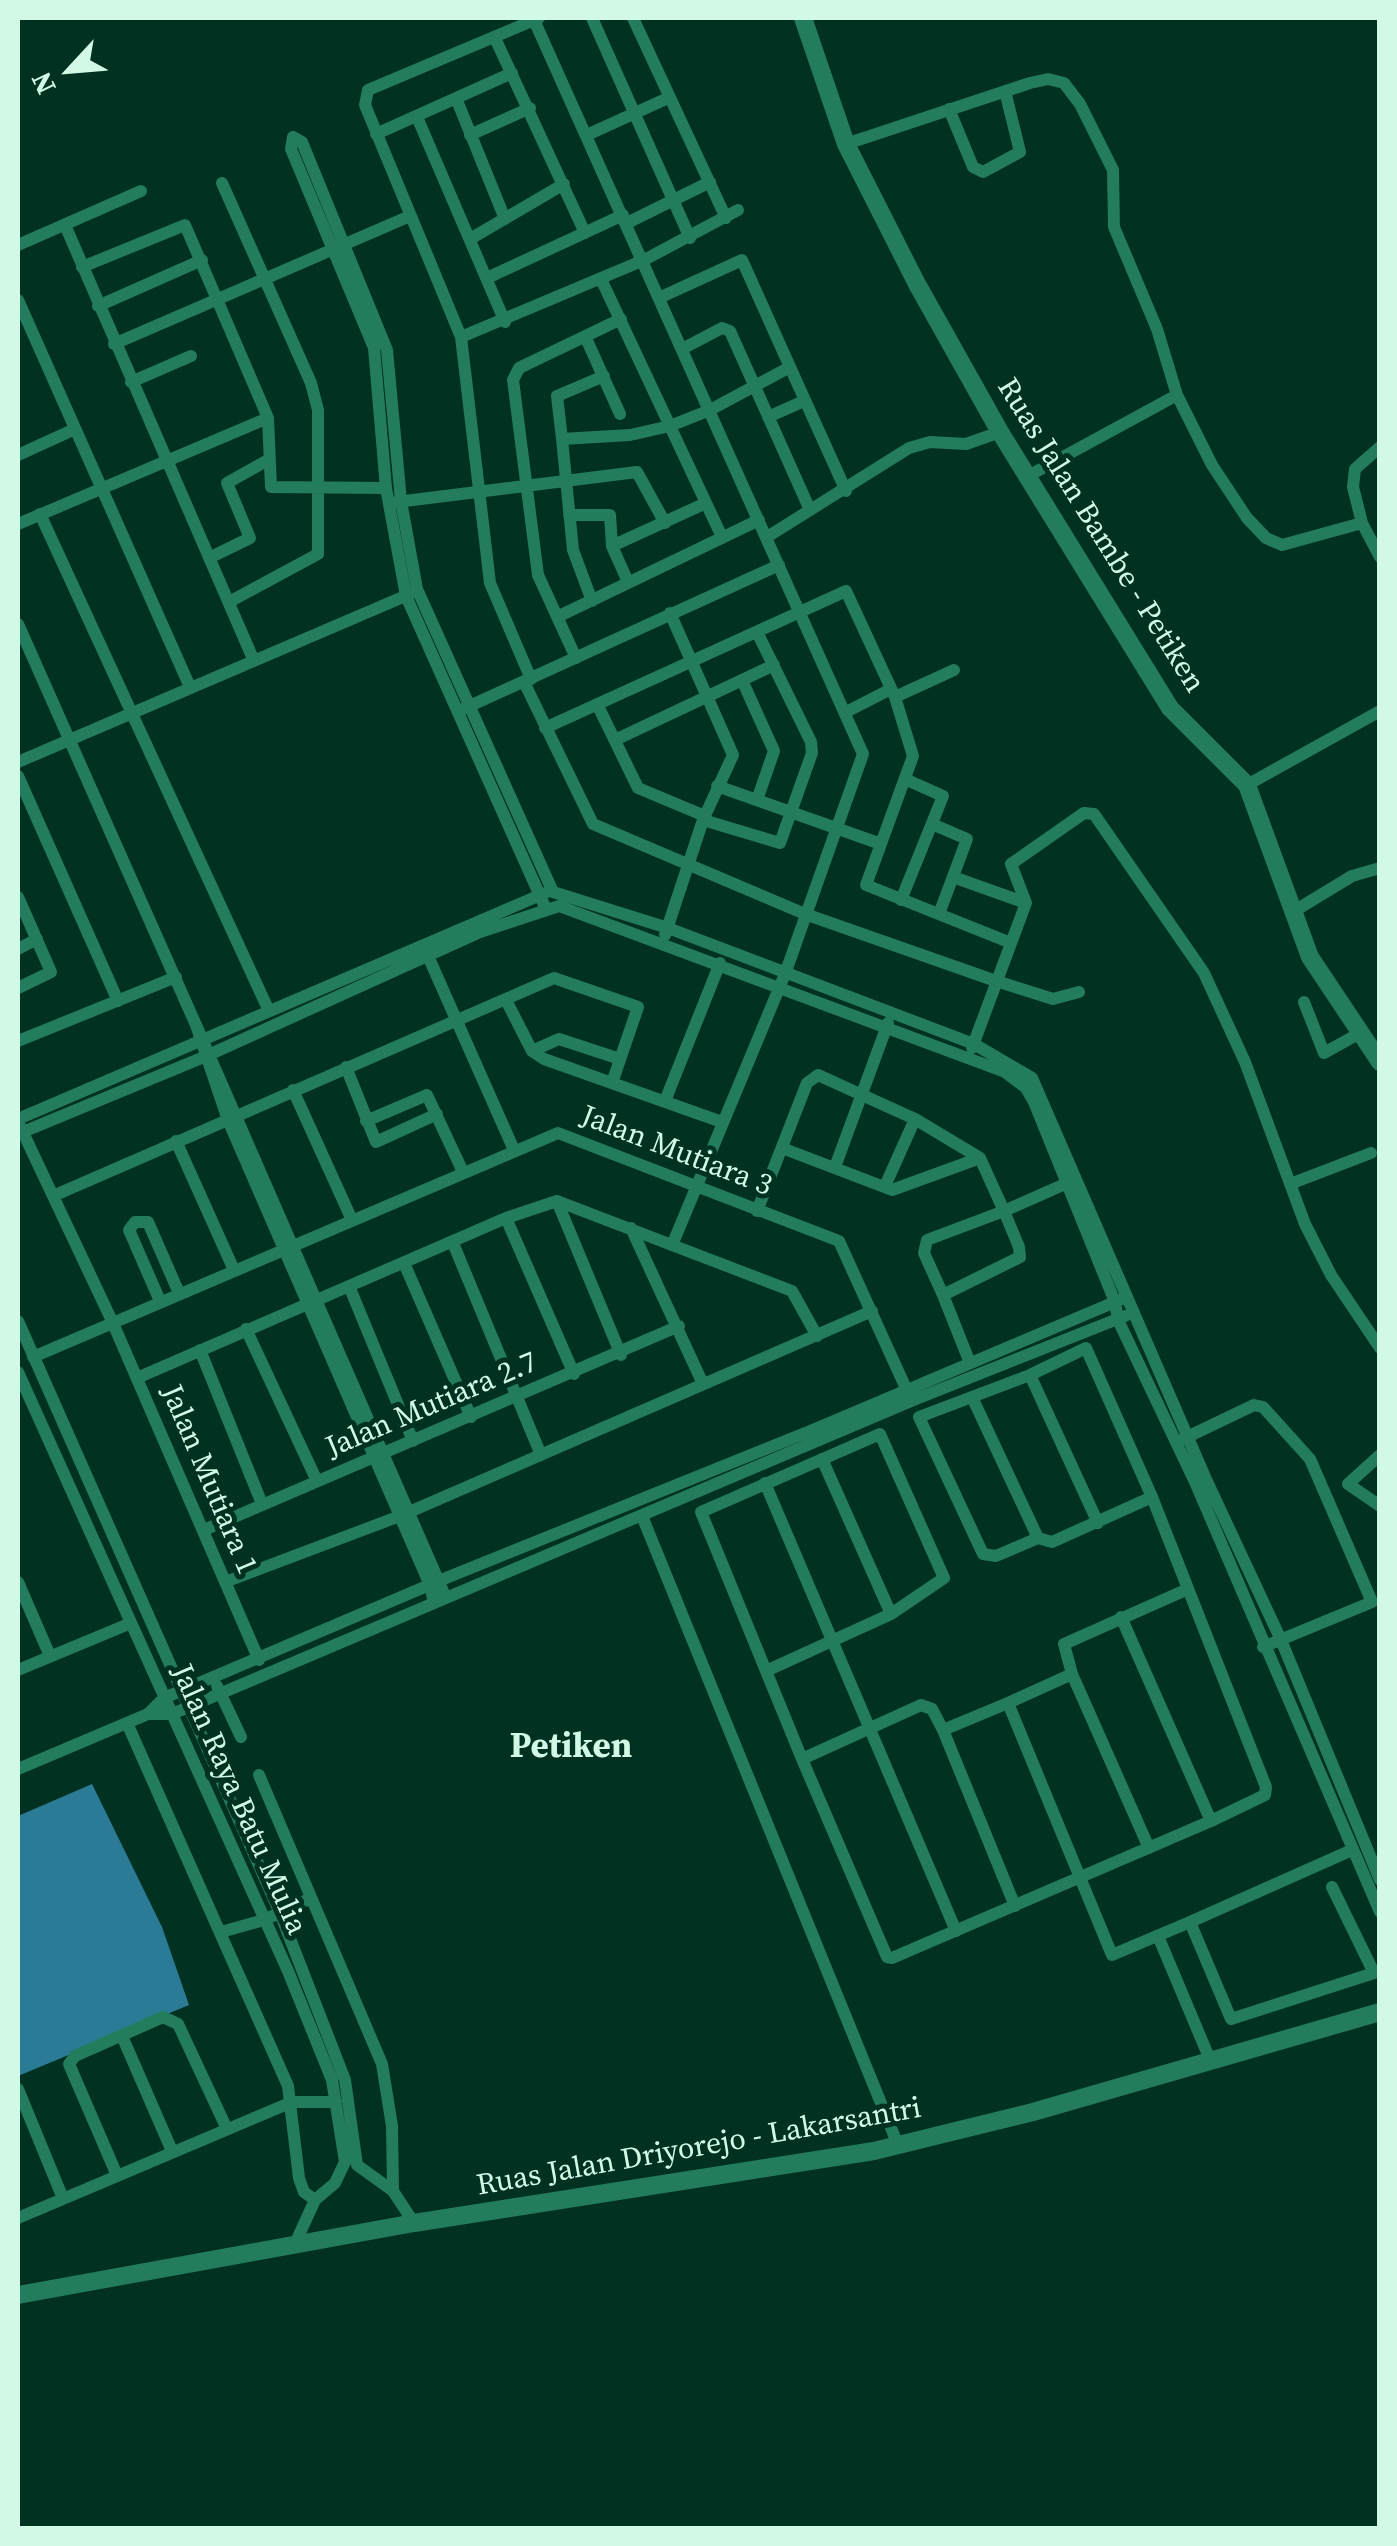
<!DOCTYPE html>
<style>
body{margin:0}
#map{position:relative;width:1397px;height:2546px;overflow:hidden;background:#013121;font-family:"Source Serif 4",serif}
canvas{display:block}
.frame{position:absolute;inset:0;border:20px solid #d1f9e6;pointer-events:none}
.north{position:absolute;left:20px;top:20px;width:100px;height:100px;-webkit-text-stroke:8px #013121;paint-order:stroke;rotate:244deg;font-size:28px;font-weight:700;line-height:40px;text-align:center;color:#d1f9e6}
.north::after{content:'';display:block;margin:auto;width:35px;height:45px;background:#d1f9e6;clip-path:polygon(50% 0,100% 100%,50% 72%,0 100%)}
</style>
<div id="map">
<canvas width="1397" height="2546"></canvas>
<div class="frame"></div>
<div class="north">N</div>
</div>
<script>
const c = document.querySelector('canvas').getContext('2d');
c.lineJoin = 'round';
function fillPath(path, color) {
  c.fillStyle = color;
  c.fill(path, 'evenodd');
}
function shape(rows) {
  const path = new Path2D();
  for (const r of rows) {
    path.moveTo(r[0], r[1]);
    for (let i = 2; i < r.length; i += 2) path.lineTo(r[i], r[i + 1]);
  }
  return path;
}
function stroke(path, color, width, dash) {
  c.strokeStyle = color;
  c.lineWidth = width;
  c.lineCap = dash ? 'butt' : 'round';
  c.setLineDash(dash || []);
  c.stroke(path);
}
function label(font, color, halo, rows, align = 'center') {
  c.font = font + ' "Source Serif 4",serif';
  c.lineWidth = 10;
  c.setLineDash([]);
  c.textBaseline = 'middle';
  c.strokeStyle = halo;
  c.fillStyle = color;
  for (const [text, x, y, turn = 0] of rows) {
    c.save();
    c.translate(x, y);
    c.rotate((+turn || 0) * Math.PI / 180);
    c.textAlign = isNaN(turn) ? turn : align;
    if (halo) c.strokeText(text, 0, 0);
    c.fillText(text, 0, 0);
    c.restore();
  }
}
const water = shape([
 [92,1784,162,1927,189,2005,18,2076,18,1816]
]);
const minor = shape([
 [592,18,690,238],
 [633,18,726,218],
 [534,20,863,754,785,974,673,1243],
 [495,38,585,233],
 [456,98,505,219],
 [949,109,973,167,983,172,1020,152,1005,91],
 [417,117,505,322],
 [376,134,512,73],
 [589,134,668,98],
 [470,135,530,108],
 [293,137,302,142,387,350,401,501,417,589,553,892,668,928,974,1044,1032,1078,1205,1477,1281,1640,1380,1880],
 [293,137,291,149,374,348,386,488,406,596,545,907],
 [846,144,1030,83,1048,79,1064,83,1080,104,1113,170,1114,227,1157,329,1177,395,1212,465,1247,518,1266,538,1282,545,1362,523],
 [222,183,311,383,318,410,318,554,229,602],
 [627,223,710,182],
 [65,225,254,661],
 [470,239,564,184],
 [18,245,141,191],
 [82,267,185,225,268,418,271,487,386,488],
 [487,278,623,215],
 [601,279,722,537],
 [661,297,742,260,790,367],
 [18,300,190,687],
 [98,306,202,260],
 [585,336,620,414],
 [461,337,644,260,738,210],
 [114,344,410,216],
 [682,349,722,328,730,331,810,510],
 [131,382,191,356],
 [768,417,804,401],
 [562,439,557,396,604,376],
 [1380,447,1355,469,1353,487,1362,523,1380,557],
 [18,455,75,429],
 [1028,476,1177,395],
 [397,502,637,472,665,523],
 [40,514,269,1011],
 [569,515,610,515,612,546,628,582],
 [18,524,268,418],
 [767,537,909,448,930,442,966,444,1000,432],
 [612,546,706,503],
 [209,558,250,538,227,483,268,460],
 [592,601,573,550,562,439,630,435,670,426,710,410,790,367,846,491],
 [557,617,759,520],
 [18,624,196,1025],
 [576,658,538,575,513,380,519,368,621,319],
 [531,679,490,583,461,337,365,105,368,90,539,18],
 [742,680,774,751,757,800],
 [524,682,593,824,805,914,996,981,1053,999,1079,992],
 [895,697,954,670],
 [597,704,638,788,705,816],
 [463,709,779,565],
 [848,711,891,689],
 [545,728,846,591,895,697,913,756,866,885,1011,943],
 [615,740,774,665],
 [18,762,410,594],
 [18,776,118,1001],
 [1247,785,1380,711],
 [717,786,881,844],
 [703,820,780,843,812,753,811,742,757,632],
 [932,824,967,839,939,914],
 [953,877,1026,903,972,1048],
 [18,897,51,972,18,988],
 [901,900,943,796,907,780],
 [1026,903,1011,864,1084,813,1094,814,1204,973,1245,1062,1305,1224,1331,1275,1380,1348],
 [1291,913,1352,876,1380,868],
 [665,935,703,820,733,755,670,613],
 [424,947,514,1150],
 [18,949,37,939],
 [506,1000,532,1051,544,1059,722,1122],
 [1304,1002,1324,1053,1360,1033],
 [18,1041,176,977],
 [532,1051,559,1039,620,1059],
 [346,1067,376,1142,437,1114],
 [293,1090,352,1220],
 [665,1101,720,963],
 [18,1119,545,893],
 [366,1121,427,1095,463,1172],
 [20,1126,112,1321,259,1660],
 [18,1134,204,1057,480,932,559,906,1005,1072,1026,1088,1034,1102,1115,1302,1118,1320,1195,1482,1380,1912],
 [176,1141,234,1270],
 [782,1148,892,1190,980,1158],
 [835,1167,888,1023],
 [1290,1184,1371,1153],
 [885,1186,915,1119],
 [53,1196,554,978,638,1007,612,1083],
 [557,1201,621,1355],
 [757,1211,807,1083,818,1075,915,1119,980,1158,1004,1211,1019,1247,1020,1257,943,1295,924,1253,927,1240,1004,1211,1072,1181],
 [506,1218,574,1374],
 [631,1228,703,1384],
 [453,1243,541,1455],
 [404,1263,471,1417],
 [349,1286,413,1441],
 [943,1295,970,1363],
 [160,1301,129,1230,135,1222,148,1222,179,1293],
 [18,1321,280,1913,345,2080,357,2165,393,2191,414,2223],
 [246,1329,317,1481],
 [200,1350,262,1504],
 [33,1357,558,1133,839,1241,909,1395],
 [18,1372,288,1971,332,2080,345,2162,335,2183,315,2200,294,2246],
 [1030,1375,1098,1523],
 [137,1378,506,1218,557,1201,792,1291,817,1336],
 [972,1397,1038,1538],
 [1183,1439,1254,1405,1263,1407,1310,1459,1372,1602,1263,1647],
 [1380,1455,1348,1484,1380,1506],
 [822,1459,891,1614],
 [765,1483,956,1931],
 [642,1516,898,2145],
 [204,1530,679,1326],
 [18,1582,50,1656],
 [225,1582,400,1516,872,1311],
 [434,1603,430,1585,228,1120,196,1025,446,1598],
 [1121,1617,1211,1821],
 [18,1670,131,1623],
 [766,1671,891,1614,944,1578,880,1434,701,1512,802,1759,887,1957,892,1958,1211,1821,1265,1795,1266,1787,1152,1497,1086,1348,1030,1375,919,1417,983,1554,996,1556,1038,1538,1052,1542,1152,1497],
 [1072,1674,1149,1848],
 [217,1686,241,1737],
 [1008,1703,1112,1955,1190,1922,1231,2019,1374,1973,1332,1887],
 [148,1714,172,1714,916,1399,1125,1316],
 [127,1723,288,2086,299,2178,304,2192,315,2200],
 [943,1730,1015,1906],
 [802,1759,921,1705,932,1709,943,1730,1008,1703,1072,1674,1064,1644,1188,1589],
 [18,1769,148,1714,164,1698,441,1580,815,1429,1122,1299],
 [259,1775,382,2064,392,2126,393,2191],
 [1190,1922,1352,1850],
 [221,1932,264,1920,311,1898],
 [1158,1936,1211,2062],
 [122,2036,172,2151],
 [18,2089,62,2196],
 [116,2173,69,2064,75,2056,163,2017,178,2024,227,2129],
 [18,2218,292,2102,336,2102]
]);
const secondary = shape([
 [803,18,846,144,917,284,1000,432,1170,708,1247,785,1310,957,1380,1062],
 [18,2295,414,2223,874,2151,1033,2112,1380,2012]
]);
const streetNames = [
 ["Ruas Jalan Bambe - Petiken",1100,536,58],
 ["Jalan Mutiara 3",676,1152,21],
 ["Jalan Mutiara 2.7",432,1406,-23],
 ["Jalan Mutiara 1",208,1480,67],
 ["Jalan Raya Batu Mulia",238,1800,66],
 ["Ruas Jalan Driyorejo - Lakarsantri",699,2148,-10]
];
const quarterNames = [
 ["Petiken",571,1748]
];
fillPath(water, '#2c7b96');
stroke(minor, '#237c5c', 12);
stroke(secondary, '#237c5c', 18);
label('30px', '#d1f9e6', '#013121', streetNames);
label('bold 35px', '#d1f9e6', '#013121', quarterNames);
</script>
